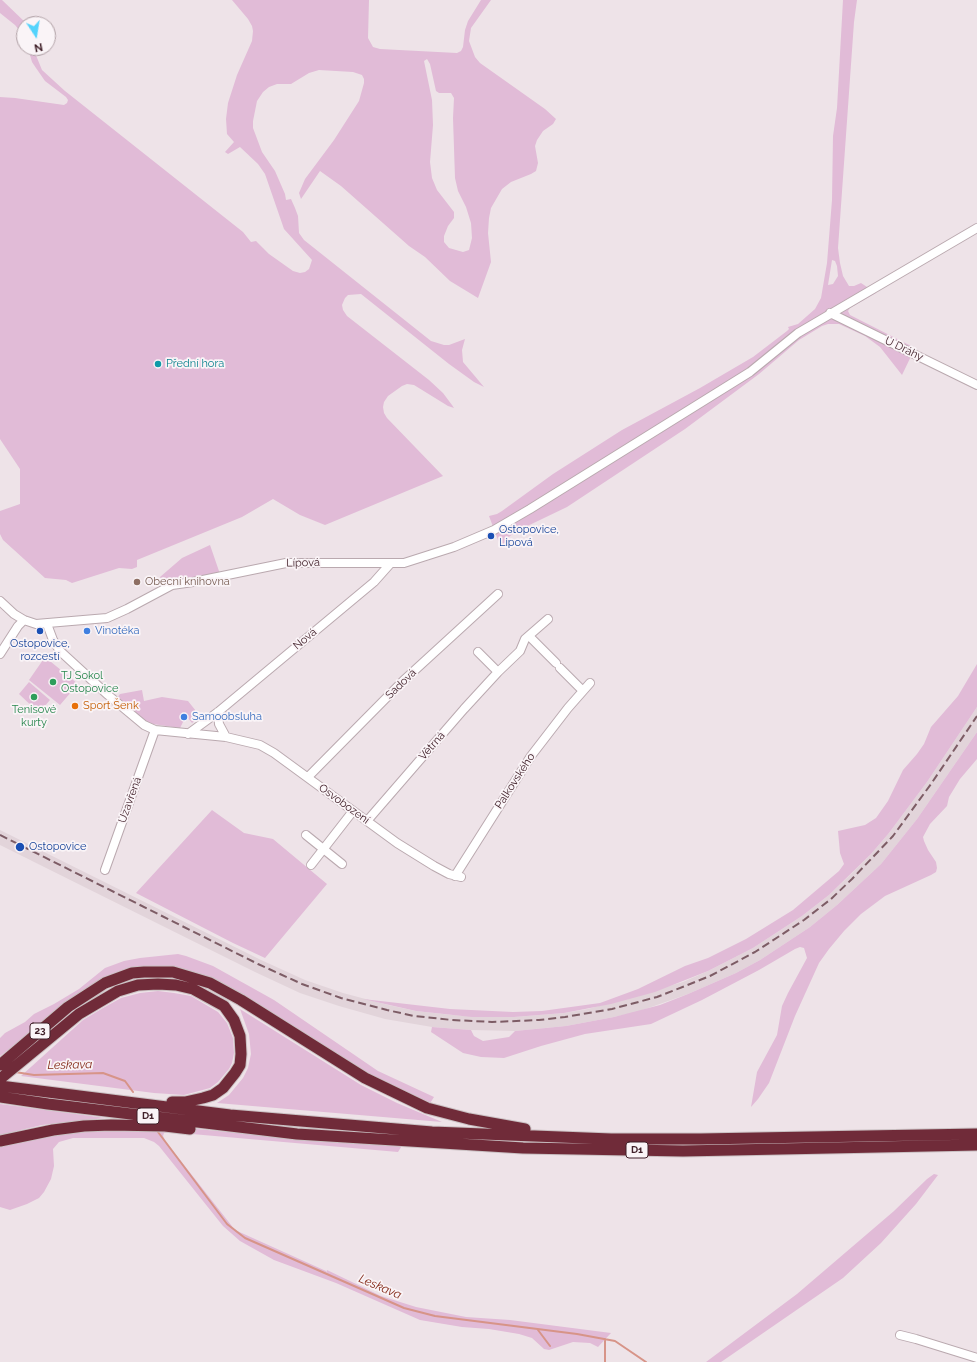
<!DOCTYPE html>
<meta charset="utf-8">
<style>
body{margin:0}
#map{position:relative;width:977px;height:1362px;overflow:hidden;background:#eee3e8;font-family:Raleway,sans-serif}
canvas{display:block}
.north{position:absolute;left:16px;top:16px;width:40px;height:40px;box-sizing:border-box;background:#faf4f7;border:1px solid #b0a0a5;border-radius:50%;rotate:168deg;font-size:11px;font-weight:700;line-height:16px;text-align:center;color:#41212a}
.north::after{content:'';display:block;margin:auto;width:14px;height:18px;background:#53d3fc;clip-path:polygon(50% 0,100% 100%,50% 72%,0 100%)}
</style>
<div id="map">
<canvas width="977" height="1362"></canvas>
<div class="north">N</div>
</div>
<script>
const c = document.querySelector('canvas').getContext('2d');
c.lineJoin = 'round';
function fillPath(path, color) {
  c.fillStyle = color;
  c.fill(path, 'evenodd');
}
function shape(rows) {
  const path = new Path2D();
  for (const r of rows) {
    path.moveTo(r[0], r[1]);
    for (let i = 2; i < r.length; i += 2) path.lineTo(r[i], r[i + 1]);
  }
  return path;
}
function stroke(path, color, width, dash) {
  c.strokeStyle = color;
  c.lineWidth = width;
  c.lineCap = dash ? 'butt' : 'round';
  c.setLineDash(dash || []);
  c.stroke(path);
}
function label(font, color, halo, rows, align = 'center') {
  c.font = font + ' Raleway,sans-serif';
  c.lineWidth = 3.5;
  c.setLineDash([]);
  c.textBaseline = 'middle';
  c.strokeStyle = halo;
  c.fillStyle = color;
  for (const [text, x, y, turn = 0] of rows) {
    c.save();
    c.translate(x, y);
    c.rotate((+turn || 0) * Math.PI / 180);
    c.textAlign = isNaN(turn) ? turn : align;
    if (halo) c.strokeText(text, 0, 0);
    c.fillText(text, 0, 0);
    c.restore();
  }
}
const built = shape([
 [977,707,977,732,917,819,881,864,837,905,810,927,760,960,736,973,688,994,637,1012,614,1017,566,1026,515,1031,471,1030,432,1027,385,1019,339,1006,300,993,255,972,0,845,0,830,261,960,305,980,343,993,388,1005,416,1011,452,1015,514,1017,564,1013,588,1009,683,982,708,971,753,948,802,916,829,895,849,876,871,854,889,833,927,782]
]);
const green = shape([
 [0,0,2,0,27,24,24,24,24,36,15,25,0,13],
 [232,0,369,0,368,38,373,47,380,49,457,53,461,51,463,47,465,30,468,21,481,0,491,0,471,28,469,41,475,57,480,63,545,109,556,119,553,124,543,131,537,140,535,146,538,163,536,171,531,174,511,182,502,189,491,208,489,218,488,233,491,262,478,298,450,281,425,257,409,246,341,186,320,171,301,199,299,193,305,179,334,140,359,101,364,83,364,79,362,75,353,72,319,70,309,73,291,84,277,84,269,87,263,92,257,101,253,121,253,128,262,152,275,171,285,194,286,200,291,199,295,208,298,216,299,233,304,240,431,341,444,345,449,345,465,339,462,350,463,362,484,387,474,382,449,364,361,294,348,295,345,298,342,305,343,310,347,316,429,380,443,393,452,405,454,408,448,406,414,385,407,384,402,386,388,396,384,402,383,407,384,413,387,418,443,476,325,525,300,515,273,499,242,517,137,560,137,567,132,569,119,568,72,583,66,580,45,578,3,540,0,534,0,511,20,504,20,469,0,439,0,97,15,98,64,105,67,103,68,100,66,97,45,81,36,68,32,62,28,48,33,48,42,70,65,91,243,232,251,242,256,241,269,254,293,271,300,273,305,272,309,269,312,260,284,229,265,174,258,164,240,147,228,154,225,152,234,142,227,134,226,119,228,103,237,75,252,41,253,31,252,26,248,19],
 [427,59,430,64,436,91,439,93,451,93,454,98,453,118,455,178,458,191,466,207,471,223,472,238,469,250,463,252,449,248,444,242,444,236,448,226,454,218,454,212,437,190,432,178,430,162,433,125,432,100,424,61],
 [843,0,857,0,854,22,838,248,840,263,843,276,849,286,854,286,861,283,876,293,850,308,848,311,850,315,915,348,902,375,880,347,865,336,839,324,828,324,822,326,799,340,759,374,685,429,567,507,517,531,506,539,503,547,501,548,489,516,497,514,502,511,553,474,622,430,700,388,753,357,787,331,789,329,788,327,798,324,815,309,821,298,827,263,832,200,833,136,837,108],
 [832,260,835,261,837,266,838,276,833,284,828,285],
 [210,545,220,574,163,582,160,577,182,558],
 [45,657,78,684,60,705,29,680],
 [977,664,977,707,927,782,889,833,871,854,829,895,802,916,753,948,708,971,655,992,611,1004,564,1013,514,1017,472,1017,416,1011,363,999,450,1009,513,1012,542,1011,600,1003,638,989,685,966,708,958,746,939,793,910,839,871,844,864,840,853,838,831,865,825,876,818,888,801,903,770,917,754,924,744,931,727,958,696],
 [29,682,50,700,39,713,19,694],
 [142,690,144,701,162,697,188,701,200,716,192,723,188,718,183,722,180,728,153,724,146,721,117,698,120,694],
 [977,732,977,759,960,779,949,797,947,806,930,824,923,837,924,841,928,850,936,862,937,868,936,872,931,875,885,896,861,914,844,931,829,949,819,963,795,1016,769,1083,758,1099,751,1107,757,1072,777,1035,782,1006,788,993,807,958,804,948,800,947,795,949,759,970,702,1000,651,1024,585,1034,541,1046,504,1058,481,1057,463,1053,431,1032,432,1027,471,1030,474,1036,483,1041,509,1037,515,1031,566,1026,614,1017,660,1005,688,994,736,973,760,960,810,927,837,905,881,864,917,819],
 [212,810,244,833,273,839,327,884,265,958,233,943,136,893],
 [178,954,186,956,213,966,274,1000,378,1071,434,1097,427,1108,191,977,132,973,68,1007,0,1056,0,1038,5,1033,25,1022,34,1014,54,1004,79,989,105,968,124,961,140,958],
 [158,991,174,993,191,996,218,1012,227,1023,233,1038,234,1053,232,1063,229,1069,218,1082,210,1088,184,1095,154,1093,21,1076,83,1020,103,1008,121,998,140,993],
 [240,1009,361,1085,397,1103,442,1122,217,1103,229,1095,243,1078,248,1068,251,1054,249,1034],
 [0,1104,91,1116,105,1118,42,1125,0,1135],
 [165,1126,250,1134,405,1141,398,1152,169,1132,164,1133,163,1136,166,1142,235,1230,326,1271,326,1273,327,1270,381,1296,416,1307,466,1317,510,1320,611,1333,598,1347,590,1343,573,1342,549,1350,544,1349,532,1338,519,1334,489,1329,462,1327,420,1320,336,1283,274,1260,240,1241,223,1226,159,1146,154,1142,144,1138,73,1138,59,1142,53,1149,54,1166,51,1179,44,1192,39,1198,27,1204,10,1210,0,1207,0,1145,53,1133],
 [934,1174,938,1175,916,1204,881,1243,843,1278,724,1360,721,1362,706,1362,797,1294,894,1211,927,1179]
]);
const stream = shape([
 [15,1072,34,1075,103,1073,125,1081,133,1092],
 [158,1132,227,1224,245,1238,404,1308,435,1316,577,1334,615,1341,646,1362],
 [538,1330,550,1346],
 [605,1339,605,1362]
]);
const minor = shape([
 [830,313,977,385],
 [0,601,14,614,24,620,36,624,107,618,127,609,172,585,193,582,286,563,404,563,454,547,494,530,530,509,750,372,798,333,977,228],
 [47,624,53,640,60,651,108,695,144,725,155,730,226,737,260,745,274,753,397,843,434,866,449,874,461,877],
 [529,636,556,663],
 [478,652,498,672],
 [0,654,18,626,24,620],
 [560,668,583,691],
 [218,712,219,724,226,737],
 [188,734,218,712,374,582,390,564],
 [308,777,403,681,498,594],
 [367,821,464,709,498,672,520,651,525,639,548,619],
 [306,835,342,864],
 [311,865,353,811],
 [105,870,155,730],
 [455,876,531,756,568,708,590,683],
 [900,1335,916,1339,977,1358]
]);
const highway = shape([
 [0,1065,68,1007,105,983,132,973,144,972,173,972,210,983,241,1000,365,1078,427,1108,469,1119,525,1129],
 [0,1079,79,1014,118,991,138,985,158,984,176,985,193,989,224,1006,234,1020,240,1036,241,1054,240,1065,235,1073,223,1088,213,1095,203,1098,185,1102,172,1102],
 [0,1086,230,1115,432,1132,611,1139,701,1139,977,1134],
 [0,1097,48,1104,297,1134,523,1148,683,1151,977,1145],
 [0,1141,53,1130,84,1126,111,1125,165,1126,190,1129]
]);
const rail = shape([
 [0,835,258,964,302,984,341,998,387,1010,414,1016,452,1020,492,1022,539,1020,565,1017,612,1009,657,997,685,986,710,976,755,952,804,920,831,899,852,879,893,836,931,784,977,716]
]);
const markers = [
 [158,364,4,"#0f9aa8"],
 [491,536,4,"#1a4fb4"],
 [137,582,4,"#8d6e63"],
 [40,631,4,"#1a4fb4"],
 [87,631,4,"#3f7fe0"],
 [53,682,4,"#2e9e5b"],
 [34,697,4,"#2e9e5b"],
 [75,706,4,"#e8710a"],
 [184,717,4,"#3f7fe0"],
 [20,847,5,"#1a4fb4"]
];
const shields = [
 [40,1031,20],
 [148,1116,22],
 [637,1150,22]
];
const shieldNames = [
 ["23",40,1031],
 ["D1",148,1116],
 ["D1",637,1150]
];
const streetNames = [
 ["U Dráhy",904,349,26],
 ["Lípová",303,563,-1],
 ["Nová",305,639,-40],
 ["Sadová",401,684,-44],
 ["Větrná",432,746,-49],
 ["Palkovského",515,781,-57],
 ["Uzavřená",130,800,-70],
 ["Osvobození",344,804,36]
];
const cultureNames = [
 ["Přední hora",166,364]
];
const transitNames = [
 ["Ostopovice,",499,530],
 ["Lipová",499,543],
 ["Ostopovice,",40,644,"center"],
 ["rozcestí",40,657,"center"],
 ["Ostopovice",29,847]
];
const educationNames = [
 ["Obecní knihovna",145,582]
];
const shopNames = [
 ["Vinotéka",95,631],
 ["Samoobsluha",192,717]
];
const leisureNames = [
 ["TJ Sokol",61,676],
 ["Ostopovice",61,689],
 ["Tenisové",34,710,"center"],
 ["kurty",34,723,"center"]
];
const foodNames = [
 ["Sport Šenk",83,706]
];
const waterNames = [
 ["Leskava",70,1065,-1],
 ["Leskava",380,1287,23]
];
fillPath(built, '#e2d4da');
fillPath(green, '#e1bbd7');
stroke(stream, '#d79488', 2);
stroke(minor, '#baa9af', 10);
stroke(highway, '#cac1c3', 13);
stroke(minor, '#fff', 8);
stroke(highway, '#702b39', 11);
stroke(rail, '#7d5c65', 2, [8, 4]);
for (const [x, y, r, color] of markers) {
  const dot = new Path2D();
  dot.arc(x, y, r, 0, 2 * Math.PI);
  c.fillStyle = color;
  c.fill(dot);
  stroke(dot, '#faf4f7', 1.5);
}
for (const [x, y, w] of shields) {
  const box = new Path2D();
  box.roundRect(x - w / 2, y - 8, w, 16, 3);
  c.fillStyle = '#faf4f7';
  c.fill(box);
  stroke(box, '#41212a', 1);
}
label('bold 10px', '#41212a', null, shieldNames);
label('11px', '#41212a', '#faf4f7', streetNames);
label('11px', '#0d838f', '#faf4f7', cultureNames, 'left');
label('11px', '#164399', '#faf4f7', transitNames, 'left');
label('11px', '#785e54', '#faf4f7', educationNames, 'left');
label('11px', '#366cbe', '#faf4f7', shopNames, 'left');
label('11px', '#27864d', '#faf4f7', leisureNames, 'left');
label('11px', '#c56008', '#faf4f7', foodNames, 'left');
label('italic 12px', '#832816', '#faf4f7', waterNames);
</script>
